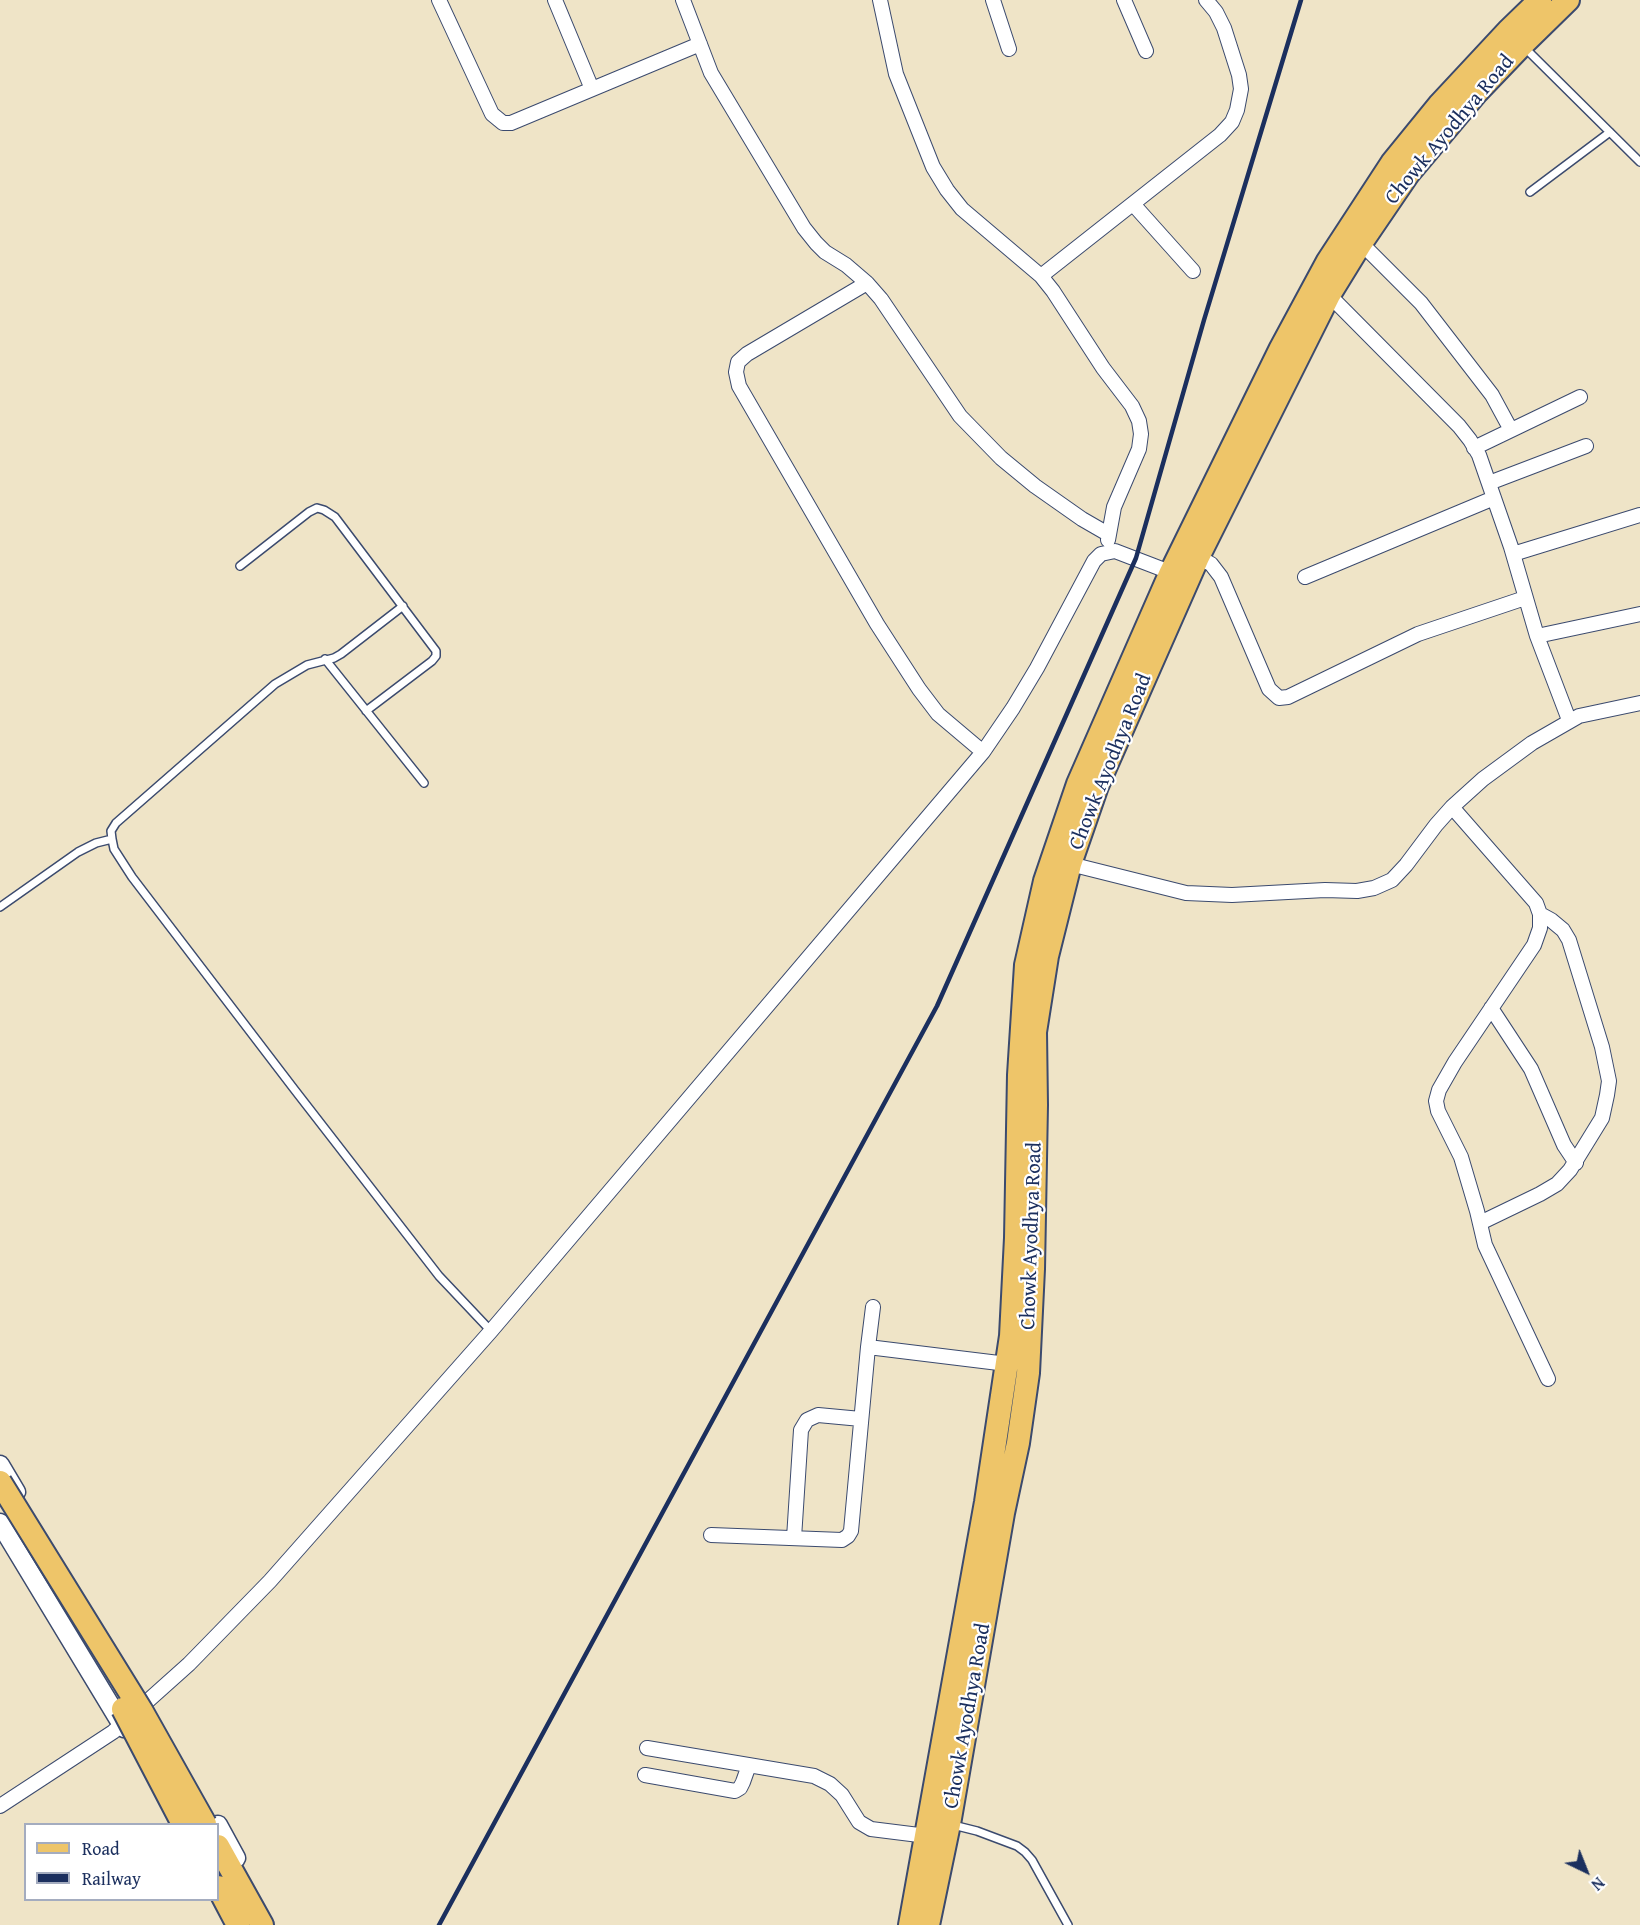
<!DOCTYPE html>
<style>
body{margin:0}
#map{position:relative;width:1640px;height:1925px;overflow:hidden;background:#efe4c7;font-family:"Gentium Book Plus",serif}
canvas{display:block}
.legend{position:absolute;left:24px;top:1823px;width:195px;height:78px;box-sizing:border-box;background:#fff;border:2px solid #a4acbf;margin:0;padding:8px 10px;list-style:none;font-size:18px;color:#1b2f5e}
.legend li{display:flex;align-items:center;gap:12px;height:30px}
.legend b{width:30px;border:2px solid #a4acbf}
.north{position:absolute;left:1556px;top:1841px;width:60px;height:60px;-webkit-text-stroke:4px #fff;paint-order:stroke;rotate:137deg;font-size:16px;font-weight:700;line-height:24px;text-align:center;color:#1b2f5e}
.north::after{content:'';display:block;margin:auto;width:21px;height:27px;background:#1b2f5e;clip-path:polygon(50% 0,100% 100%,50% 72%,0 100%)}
</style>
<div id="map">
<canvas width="1640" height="1925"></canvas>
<ul class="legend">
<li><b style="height:8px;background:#eec569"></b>Road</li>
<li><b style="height:8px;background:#1b2f5e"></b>Railway</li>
</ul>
<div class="north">N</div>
</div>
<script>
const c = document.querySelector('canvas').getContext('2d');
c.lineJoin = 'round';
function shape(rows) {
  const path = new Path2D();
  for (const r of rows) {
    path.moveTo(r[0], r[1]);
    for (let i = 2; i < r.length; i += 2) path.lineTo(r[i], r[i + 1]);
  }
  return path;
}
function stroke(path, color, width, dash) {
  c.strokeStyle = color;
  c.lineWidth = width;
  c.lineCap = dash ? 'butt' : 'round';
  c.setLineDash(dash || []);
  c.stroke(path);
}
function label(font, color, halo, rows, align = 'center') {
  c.font = font + ' "Gentium Book Plus",serif';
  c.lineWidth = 4.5;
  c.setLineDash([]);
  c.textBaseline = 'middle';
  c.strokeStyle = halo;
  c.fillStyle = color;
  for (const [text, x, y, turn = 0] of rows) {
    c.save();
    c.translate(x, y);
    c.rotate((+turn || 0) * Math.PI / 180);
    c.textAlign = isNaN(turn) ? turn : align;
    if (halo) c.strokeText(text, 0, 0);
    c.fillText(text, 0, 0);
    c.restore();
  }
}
const service = shape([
 [1525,48,1640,162],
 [1530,192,1610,132],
 [240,566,309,512,317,508,324,510,335,517,436,651,436,656,432,661,366,711],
 [403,606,341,654,334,658,307,665,275,684,116,823,111,831,112,839,114,849,132,877,294,1089,439,1276,491,1331],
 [325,659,424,783],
 [0,907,78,852,96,843,112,839],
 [953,1825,977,1831,1017,1846,1025,1852,1032,1860,1068,1925]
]);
const minor = shape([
 [439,0,492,114,503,123,511,123,700,44],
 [555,0,592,89],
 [683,0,711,73,804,228,816,243,825,252,846,265,867,283,881,299,960,416,1001,458,1035,486,1082,519,1108,534],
 [880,0,896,74,933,167,947,190,962,209,1041,276,1053,291,1103,368,1132,406,1139,421,1141,434,1139,449,1114,507,1108,540],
 [993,0,1009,49],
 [1124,0,1146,51],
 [1133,204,1193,271],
 [1361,243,1421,303,1492,395,1511,430],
 [1041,276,1220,135,1232,122,1237,110,1241,89,1239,75,1224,28,1216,12,1206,0],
 [867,283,747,354,738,362,736,372,739,386,877,624,919,689,938,714,983,752],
 [1329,295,1459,426,1470,440,1479,455,1511,547,1537,636,1569,720],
 [1474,448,1580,397],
 [1489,483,1586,446],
 [1513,554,1640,515],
 [1198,557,1211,564,1221,577,1269,689,1279,698,1288,697,1418,634,1525,598],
 [1305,577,1494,498],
 [1537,636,1640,614],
 [1452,807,1536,903,1540,914,1540,928,1534,945,1455,1062,1439,1090,1436,1101,1438,1111,1461,1157,1477,1211,1485,1245,1548,1379],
 [1070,864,1186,893,1232,895,1325,890,1357,891,1374,888,1392,880,1406,865,1436,825,1452,807,1483,779,1532,743,1579,716,1640,703],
 [1491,1008,1531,1069,1564,1145,1576,1163],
 [1480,1223,1540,1194,1557,1184,1570,1170,1602,1118,1607,1095,1609,1081,1602,1047,1569,940,1563,930,1551,920,1540,914],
 [868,1347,1007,1364],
 [711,1535,842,1540,848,1536,851,1531,868,1347,873,1307],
 [794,1538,801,1430,807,1420,818,1415,861,1419],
 [647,1748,814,1776,830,1784,842,1795,859,1822,871,1829,927,1836],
 [645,1775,735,1791,740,1788,743,1782,749,1765],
 [0,1806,113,1732,189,1664,270,1581,491,1331,983,752,1013,708,1037,668,1094,561,1101,554,1115,551,1175,574]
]);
const tertiary = shape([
 [0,1465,16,1492],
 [0,1523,124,1728],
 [218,1825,236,1858]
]);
const primary = shape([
 [218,1846,262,1925],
 [218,1887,238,1925],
 [910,1925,986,1502,1011,1336,1016,1238,1019,1075,1026,965,1045,881,1078,784,1171,572,1280,350,1328,261,1392,163,1440,104,1508,31,1540,0],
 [928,1925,949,1824,1003,1513,1018,1443,1028,1373,1033,1269,1036,1105,1035,1032,1047,956,1070,864,1097,786,1198,557,1329,295,1361,243,1408,174,1477,92,1522,45,1568,0]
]);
const rail = shape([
 [439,1925,937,1006,1136,558,1204,320,1301,0]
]);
const primaryBridge = shape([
 [0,1482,141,1710,205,1824],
 [123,1709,183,1824]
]);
const streetNames = [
 ["Chowk Ayodhya Road",1450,130,-50],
 ["Chowk Ayodhya Road",1111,762,-68],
 ["Chowk Ayodhya Road",1032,1236,-88],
 ["Chowk Ayodhya Road",968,1716,-80]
];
stroke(service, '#3b4a6e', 10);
stroke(minor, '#3b4a6e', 16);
stroke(tertiary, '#3b4a6e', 21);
stroke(primary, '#3b4a6e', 26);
stroke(service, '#fff', 7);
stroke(minor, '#fff', 14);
stroke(tertiary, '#fff', 18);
stroke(primary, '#eec569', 22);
stroke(rail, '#1b2f5e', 4.5);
stroke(primaryBridge, '#3b4a6e', 26, []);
stroke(primaryBridge, '#eec569', 22);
label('21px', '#1b2f5e', '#fff', streetNames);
</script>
